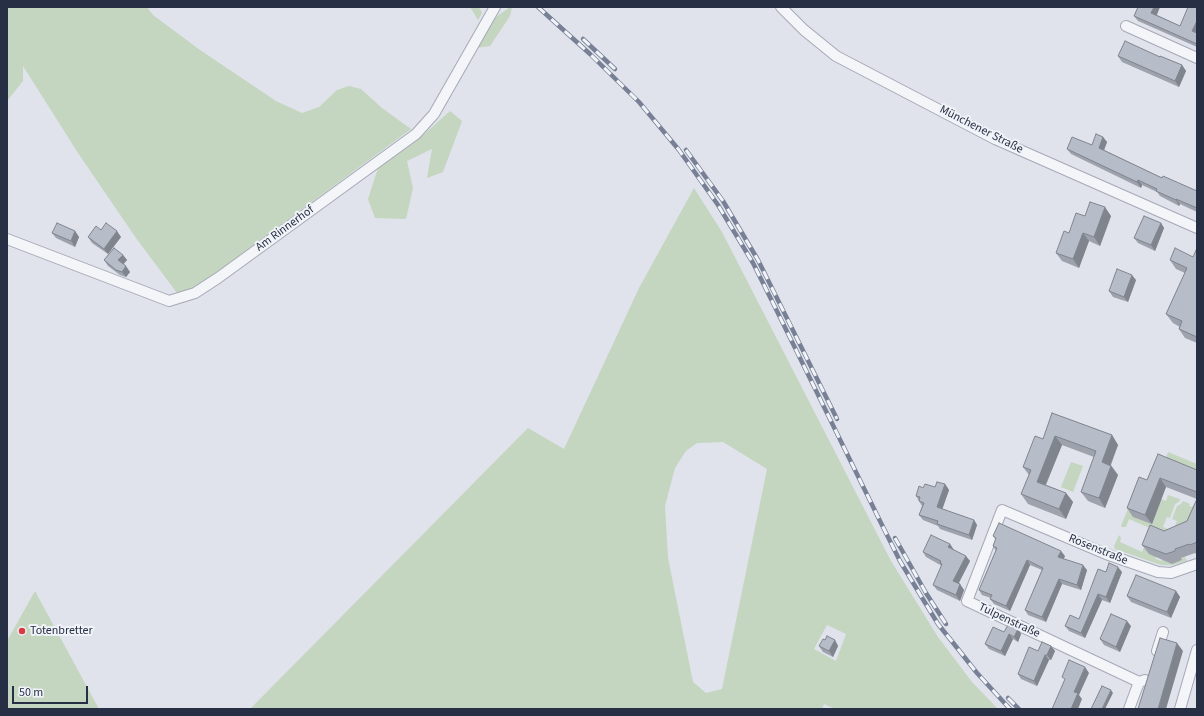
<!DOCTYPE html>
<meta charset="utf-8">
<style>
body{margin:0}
#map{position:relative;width:1204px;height:716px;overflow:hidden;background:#e0e3eb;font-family:"Source Sans 3",sans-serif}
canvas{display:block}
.frame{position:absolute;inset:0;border:8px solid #272f44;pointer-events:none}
.scale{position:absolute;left:12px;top:686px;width:76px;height:18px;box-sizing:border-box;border:2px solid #272f44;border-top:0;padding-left:5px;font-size:12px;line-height:14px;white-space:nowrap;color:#272f44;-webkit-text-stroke:3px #f0f3f8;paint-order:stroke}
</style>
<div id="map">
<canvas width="1204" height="716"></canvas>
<div class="frame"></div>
<div class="scale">50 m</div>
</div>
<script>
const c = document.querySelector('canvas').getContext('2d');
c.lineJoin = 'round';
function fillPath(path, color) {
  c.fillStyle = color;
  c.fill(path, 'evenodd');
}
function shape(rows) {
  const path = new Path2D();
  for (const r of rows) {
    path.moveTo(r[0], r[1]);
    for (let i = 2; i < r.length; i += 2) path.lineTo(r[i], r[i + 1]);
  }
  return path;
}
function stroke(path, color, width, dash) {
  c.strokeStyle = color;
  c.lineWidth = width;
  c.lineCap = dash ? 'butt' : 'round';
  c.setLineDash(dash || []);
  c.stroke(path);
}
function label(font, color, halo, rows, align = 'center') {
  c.font = font + ' "Source Sans 3",sans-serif';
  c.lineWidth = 4;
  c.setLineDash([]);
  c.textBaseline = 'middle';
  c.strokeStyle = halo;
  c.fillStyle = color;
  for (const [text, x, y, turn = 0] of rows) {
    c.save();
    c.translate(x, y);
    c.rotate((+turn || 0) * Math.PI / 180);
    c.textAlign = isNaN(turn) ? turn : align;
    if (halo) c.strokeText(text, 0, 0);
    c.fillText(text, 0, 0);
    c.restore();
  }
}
const green = shape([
 [7,7,147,7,153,15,200,50,276,101,302,113,319,107,337,90,349,86,361,89,382,108,411,129,195,288,177,293,136,238,78,153,23,66,23,81,7,101],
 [470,7,479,7,482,13,478,20],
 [510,7,512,7,510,16,490,46,476,48,496,17],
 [450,111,462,121,443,172,427,178,432,149,407,161,413,188,406,219,375,218,368,199,379,165,422,136],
 [694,188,722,232,891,561,938,637,972,682,998,709,835,709,824,704,822,709,250,709,528,428,564,449,639,288],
 [723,442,767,469,722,689,706,693,693,682,668,558,665,506,675,468,686,451,697,443],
 [827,625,846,634,836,661,814,649],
 [1168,452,1197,464,1197,476,1164,463],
 [1071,462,1083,466,1073,492,1061,487],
 [1168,495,1180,499,1179,502,1175,504,1170,518,1167,517,1163,527,1173,531,1177,521,1172,519,1177,506,1181,504,1183,501,1190,504,1189,506,1192,507,1193,505,1197,507,1197,522,1156,557,1156,559,1161,561,1162,559,1170,563,1182,560,1181,558,1185,557,1187,561,1173,565,1161,565,1115,549,1114,546,1119,535,1121,538,1120,542,1142,552,1152,529,1129,519,1126,527,1122,527,1121,526,1130,504,1152,524,1161,499,1166,501],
 [35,591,99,709,7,709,7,641]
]);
const minor = shape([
 [781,7,804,30,836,56,995,139,1197,228],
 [1126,26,1197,58],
 [7,239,169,301,195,293,218,278,416,134,434,114,495,7],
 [1157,651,1163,632],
 [1139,682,967,601,1002,510,1106,554,1158,572,1171,573,1197,564],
 [1129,709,1139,682,1145,680],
 [1180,709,1197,650]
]);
const rail = shape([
 [538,7,590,54,639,102,679,150,718,205,753,263,772,301,881,523,900,561,921,596,938,624,958,649,977,673,1010,709],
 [583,39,615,69],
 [686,150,723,201,758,260,837,419],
 [895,538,926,593,946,624],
 [1008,698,1019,709]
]);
const wall = shape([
 [1138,7,1160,7,1157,15,1180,26,1197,7,1197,47,1138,21,1134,16],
 [1118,56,1160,57,1182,65,1186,71,1179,87,1122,62],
 [1103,137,1107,142,1104,150,1162,178,1197,191,1197,212,1180,204,1179,206,1160,196,1157,192,1142,185,1141,188,1071,154,1067,149,1092,145],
 [1085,216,1111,216,1100,246,1089,241,1079,268,1062,261,1056,253,1069,233],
 [1161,223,1164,228,1155,251,1138,243,1134,238],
 [101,230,121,237,108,254,92,243,88,237],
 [75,231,79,237,75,247,56,238,52,233],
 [1197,248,1197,343,1185,338,1179,329,1180,327,1173,323,1166,314,1185,273,1176,269,1170,260,1193,257],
 [123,255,127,260,123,264,130,272,126,277,120,275,108,266,104,260],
 [1136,280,1128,302,1113,297,1109,291],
 [1052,413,1112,435,1118,445,1111,465,1118,475,1105,508,1088,501,1081,492,1094,457,1062,445,1046,485,1066,493,1073,502,1066,519,1028,504,1021,494,1029,475,1023,467,1043,439],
 [1197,470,1197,554,1196,554,1195,553,1181,558,1182,560,1172,564,1149,554,1142,545,1164,531,1187,521,1197,499,1166,487,1152,524,1133,517,1127,508,1147,480],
 [945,484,949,490,942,509,974,520,977,525,972,540,940,529,938,526,923,520,919,515,922,506,916,496,935,487],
 [993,536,1065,556,1063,559,1087,570,1081,590,1062,584,1046,622,1028,615,1025,610,1042,570,1030,565,1010,611,994,604,990,599,991,598,982,595,979,590,996,551,993,546,996,540],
 [950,544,953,549,970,561,959,583,964,590,960,601,937,590,933,585,942,566,926,557,923,552],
 [1106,572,1122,572,1110,603,1102,600,1085,638,1069,631,1065,626,1079,619],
 [1176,591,1180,597,1171,618,1131,602,1127,596],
 [1131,626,1120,652,1104,645,1100,639],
 [1018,629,1021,634,1018,642,1013,639,1005,656,989,649,985,644,1004,632],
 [825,640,835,640,838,646,833,657,823,652,819,646],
 [1051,646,1055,651,1051,660,1049,660,1037,686,1021,679,1018,674,1038,651]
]);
const shadedWall = shape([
 [1154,7,1160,7,1155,18,1151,13],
 [1197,21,1197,34,1192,31],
 [1182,65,1186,71,1179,87,1175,81],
 [1103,137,1107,142,1103,153,1099,148],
 [1138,180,1142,185,1141,188,1137,182],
 [1176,199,1180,204,1179,206,1176,200],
 [1105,207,1111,216,1100,246,1094,237],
 [1161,223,1164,228,1155,251,1151,245],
 [75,231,79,237,75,247,71,241],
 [117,231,121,237,108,254,104,249],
 [1083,233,1089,241,1079,268,1073,259],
 [123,255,127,260,122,266,118,260],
 [126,266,130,272,126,277,122,272],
 [1132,275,1136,280,1128,302,1124,297],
 [1112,435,1118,445,1108,471,1102,462],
 [1055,436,1062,445,1043,491,1037,482],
 [1111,466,1118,475,1105,508,1099,498],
 [1160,478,1166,487,1152,524,1145,515],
 [945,484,949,490,941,513,937,507],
 [1066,493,1073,502,1066,519,1059,509],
 [974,520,977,525,972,540,969,535],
 [950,544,954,550,948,547],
 [1061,551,1065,556,1062,563,1058,557],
 [966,556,970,561,957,586,953,581],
 [1027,560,1030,565,1010,611,1006,606],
 [1083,565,1087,570,1081,590,1077,585],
 [1118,567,1122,572,1110,603,1106,597],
 [1059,579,1062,584,1046,622,1042,617],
 [960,584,964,590,960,601,956,595],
 [1176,591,1180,597,1171,618,1167,612],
 [1098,594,1102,600,1085,638,1081,633],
 [1127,621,1131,626,1120,652,1116,647],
 [1018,629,1021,634,1018,642,1014,637],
 [1009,634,1013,639,1005,656,1001,651],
 [835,640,838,646,833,657,829,651],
 [1177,643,1183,651,1166,709,1158,709],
 [1051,646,1055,651,1051,660,1047,655],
 [1045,655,1049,660,1037,686,1034,681],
 [1085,667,1089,673,1079,695,1082,699,1078,709,1071,709,1074,692],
 [1111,690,1113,693,1105,709,1102,709]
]);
const building = shape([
 [1138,7,1154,7,1151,13,1180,26,1188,7,1197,7,1197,21,1192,31,1197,33,1197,44,1134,16,1138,7],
 [1125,41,1160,57,1160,56,1182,65,1175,81,1118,56,1125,41],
 [1096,134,1103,137,1099,148,1162,178,1163,176,1197,191,1197,208,1176,199,1176,200,1156,191,1157,189,1138,180,1137,182,1067,149,1072,137,1092,145,1096,134],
 [1090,202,1105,207,1094,237,1083,233,1073,259,1056,253,1064,231,1069,233,1076,213,1085,216,1090,202],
 [1144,216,1161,223,1151,245,1134,238,1144,216],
 [57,223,75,231,71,241,52,233,57,223],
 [106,223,117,231,104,249,88,237,96,226,101,230,106,223],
 [114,248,123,255,118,260,126,266,122,272,116,270,104,260,114,248],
 [1175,248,1193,257,1197,248,1197,337,1179,329,1182,321,1166,314,1187,268,1170,260,1175,248],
 [1117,269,1132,275,1124,297,1109,291,1117,269],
 [1052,413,1112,435,1102,462,1111,466,1099,498,1081,492,1096,451,1055,436,1037,482,1066,493,1059,509,1021,494,1031,470,1023,467,1035,436,1043,439,1052,413],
 [1158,454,1197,470,1197,492,1160,478,1145,515,1127,508,1139,477,1147,480,1158,454],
 [937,482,945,484,937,507,974,520,969,535,937,524,938,521,919,515,924,503,919,501,920,497,916,496,919,486,923,488,925,484,935,487,937,482],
 [1197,499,1197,540,1196,541,1197,542,1190,545,1189,544,1175,549,1175,551,1166,554,1142,545,1150,525,1164,531,1187,521,1197,499],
 [999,523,1061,551,1058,557,1083,565,1077,585,1059,579,1042,617,1025,610,1043,568,1027,560,1006,606,990,599,992,595,979,590,997,548,993,546,996,538,993,536,999,523],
 [931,535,950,544,948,547,966,556,953,581,960,584,956,595,933,585,942,564,940,563,941,561,923,552,931,535],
 [1109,563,1118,567,1106,597,1098,594,1081,633,1065,626,1070,615,1079,619,1098,569,1106,572,1109,563],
 [1136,575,1176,591,1167,612,1127,596,1136,575],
 [1111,614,1127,621,1116,647,1100,639,1111,614],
 [1008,625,1018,629,1014,637,1009,634,1001,651,985,644,993,627,1004,632,1008,625],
 [827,636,835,640,829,651,819,646,823,639,825,640,827,636],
 [1160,638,1177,643,1158,709,1138,709,1160,638],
 [1042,642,1051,646,1047,655,1045,655,1034,681,1018,674,1029,647,1038,651,1042,642],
 [1069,660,1085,667,1074,692,1078,693,1071,709,1052,709,1065,679,1062,677,1069,660],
 [1102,686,1111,690,1102,709,1091,709,1102,686]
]);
const markers = [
 [22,631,4,"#db3941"]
];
const streetNames = [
 ["Münchener Straße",981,130,27],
 ["Am Rinnerhof",285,229,-36],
 ["Rosenstraße",1098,550,22],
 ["Tulpenstraße",1009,621,25]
];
const poiNames = [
 ["Totenbretter",30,631]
];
fillPath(green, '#c4d5c0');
stroke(minor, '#a5a9b6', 12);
stroke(minor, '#f3f5f8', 10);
stroke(rail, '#788096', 4.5);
stroke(rail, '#f0f3f8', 3, [9]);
fillPath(wall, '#9da2ad');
fillPath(shadedWall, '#80848d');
fillPath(building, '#b7bcc9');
stroke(building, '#80848d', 1);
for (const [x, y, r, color] of markers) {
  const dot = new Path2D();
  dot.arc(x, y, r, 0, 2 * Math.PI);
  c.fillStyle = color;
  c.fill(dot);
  stroke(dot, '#f0f3f8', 1.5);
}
label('12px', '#272f44', '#f0f3f8', streetNames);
label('12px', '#272f44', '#f0f3f8', poiNames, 'left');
</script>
